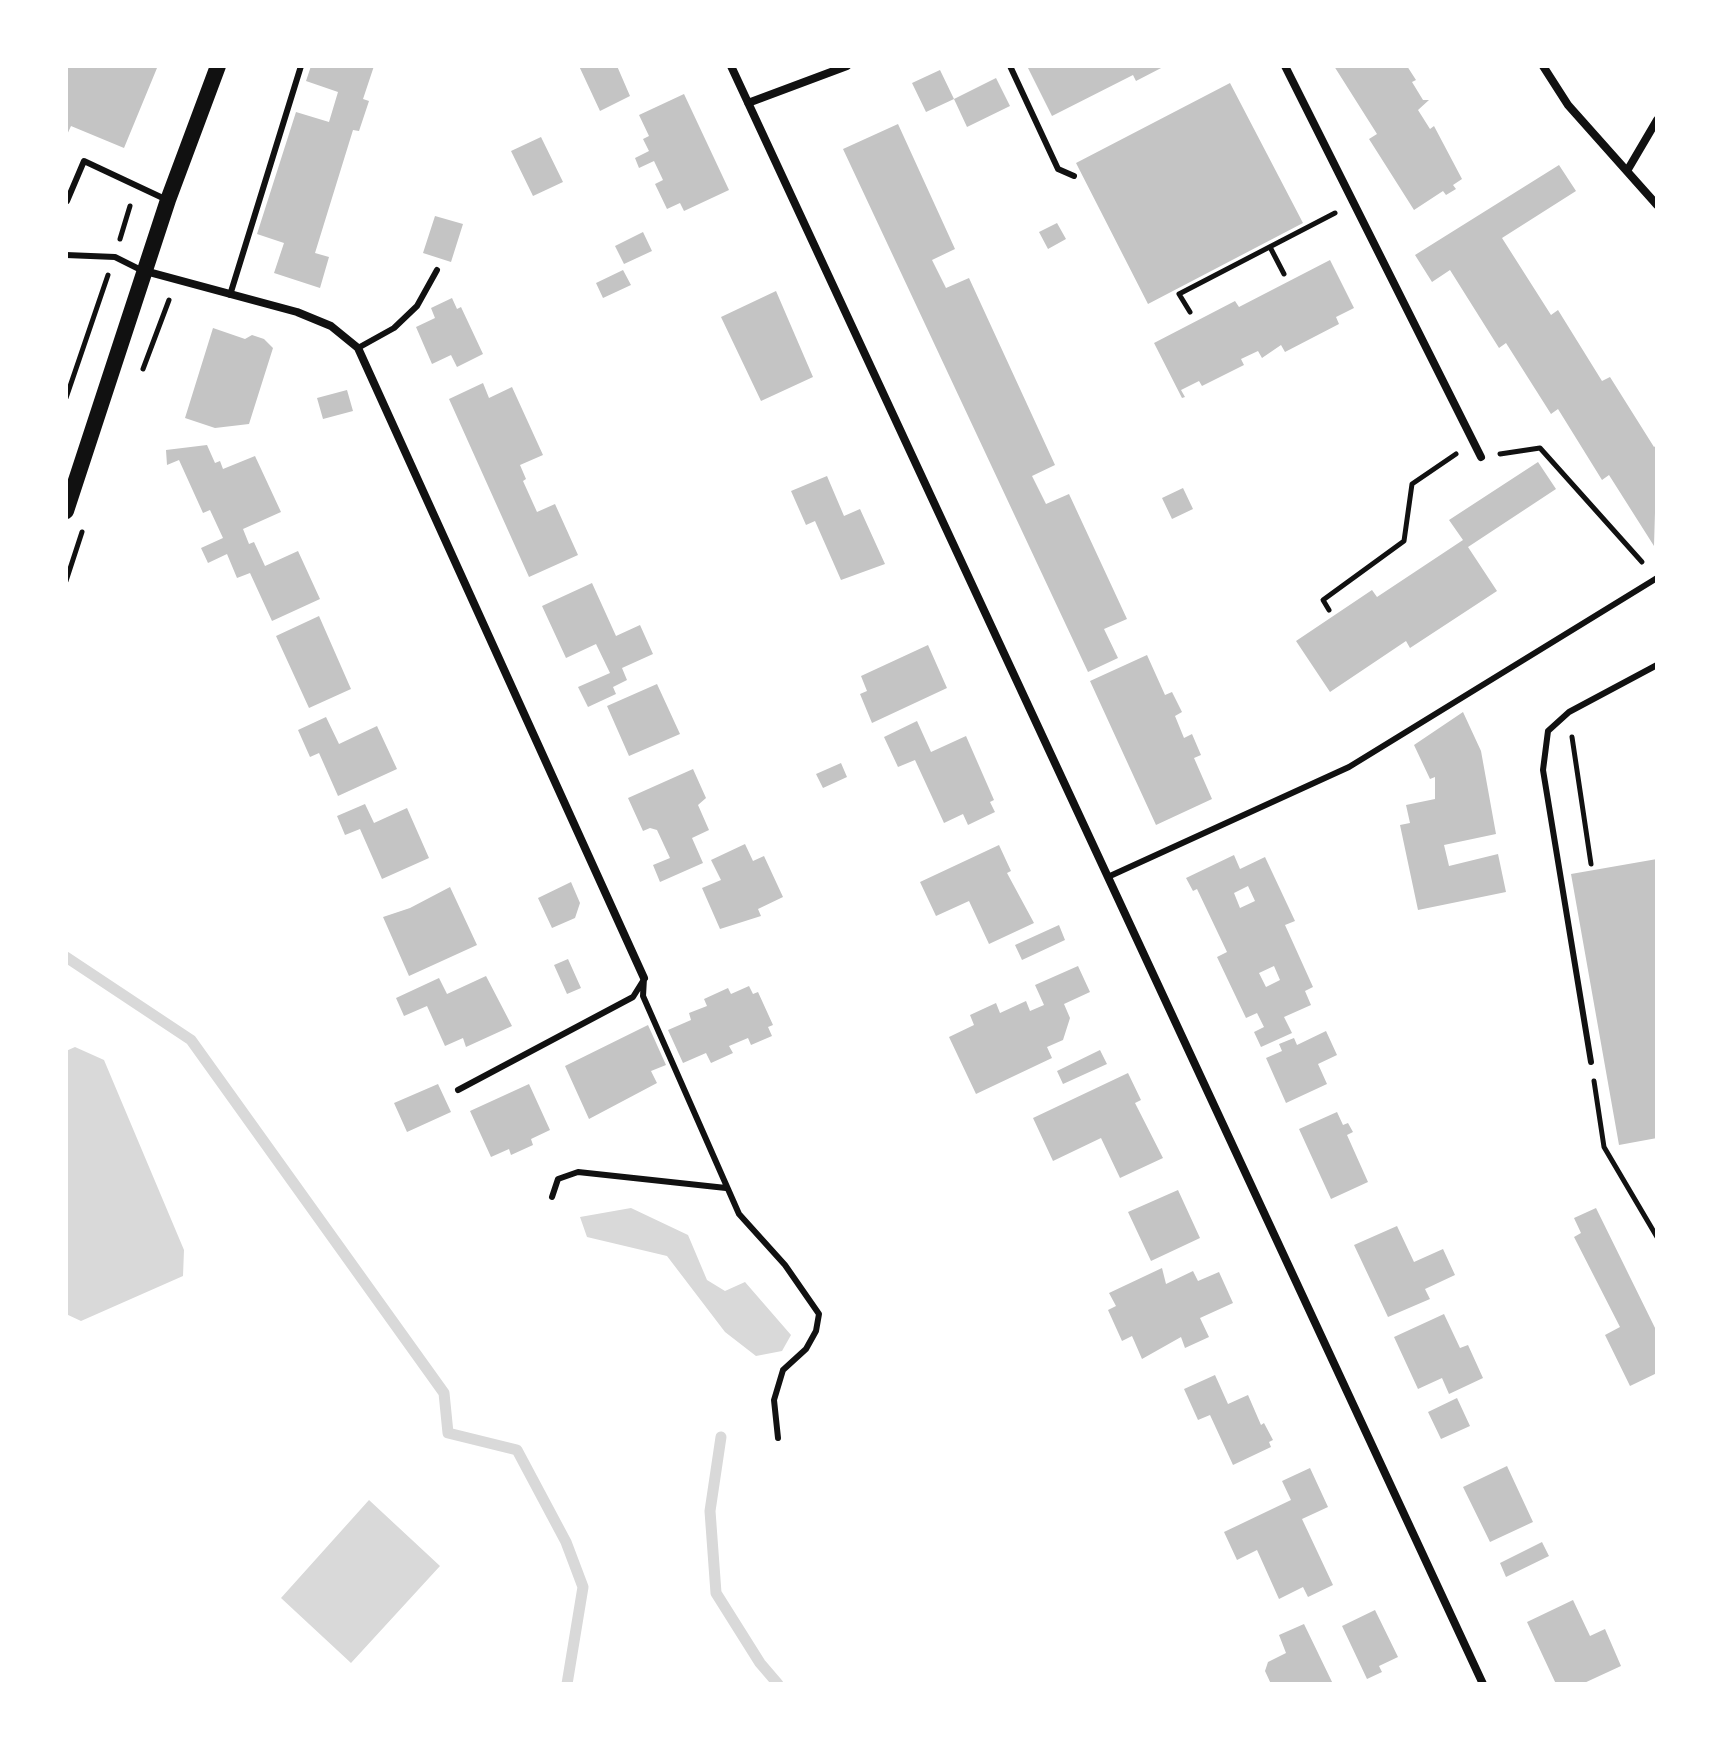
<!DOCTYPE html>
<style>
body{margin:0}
#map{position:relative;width:1723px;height:1750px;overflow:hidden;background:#fff;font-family:"Fira Sans",sans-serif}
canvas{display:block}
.frame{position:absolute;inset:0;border:68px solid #fff;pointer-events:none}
</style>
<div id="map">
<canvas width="1723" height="1750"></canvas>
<div class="frame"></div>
</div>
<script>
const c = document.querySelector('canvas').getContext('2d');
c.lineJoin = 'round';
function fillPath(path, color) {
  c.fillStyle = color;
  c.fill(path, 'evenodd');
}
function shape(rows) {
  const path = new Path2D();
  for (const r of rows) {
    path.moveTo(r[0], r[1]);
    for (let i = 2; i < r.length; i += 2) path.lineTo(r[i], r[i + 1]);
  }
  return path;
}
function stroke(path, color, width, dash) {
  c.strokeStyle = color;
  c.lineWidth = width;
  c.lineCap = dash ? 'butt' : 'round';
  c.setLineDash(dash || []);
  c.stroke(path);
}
const water = shape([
 [75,1047,104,1060,184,1250,183,1276,81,1321,66,1314,66,1051],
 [631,1208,688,1235,707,1280,725,1291,745,1282,791,1335,782,1351,756,1356,725,1332,667,1256,587,1237,580,1217],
 [369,1500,440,1566,351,1663,281,1598]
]);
const stream = shape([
 [66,957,191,1040,444,1393,448,1433,517,1450,566,1542,583,1587,567,1684],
 [721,1437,710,1511,716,1593,760,1663,778,1684]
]);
const building = shape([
 [66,66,157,68,124,148,71,126,66,137],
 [311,66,374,66,363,99,369,101,359,131,353,130,315,253,329,257,320,288,274,273,284,243,257,234,296,112,329,122,338,92,306,81],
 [579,66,617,66,630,96,600,111],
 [1027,66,1165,66,1136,81,1133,75,1052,116],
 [1334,66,1407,66,1416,80,1412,82,1423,100,1429,100,1418,110,1430,129,1434,126,1462,179,1453,185,1456,189,1446,195,1443,191,1414,210,1369,139,1377,134],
 [940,70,954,99,926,112,912,83],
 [996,78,1010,106,967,127,954,99],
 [1230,83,1303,223,1148,304,1076,163],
 [684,94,729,190,684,211,680,203,667,209,655,184,663,180,654,161,639,168,635,158,649,151,643,139,649,136,639,115],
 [898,124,955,249,932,260,946,288,969,278,1055,465,1032,476,1046,504,1069,494,1127,619,1104,629,1118,658,1088,672,843,149],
 [541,137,563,182,533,196,511,151],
 [1559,165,1576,191,1502,238,1551,315,1558,310,1602,381,1610,377,1654,447,1657,445,1654,546,1609,475,1602,480,1558,409,1551,414,1506,343,1499,348,1450,270,1432,282,1415,255],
 [435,216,463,224,451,262,423,253],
 [1057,223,1066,239,1048,249,1039,232],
 [643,232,652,251,624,264,615,246],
 [1330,260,1354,308,1336,317,1339,324,1285,352,1281,345,1262,358,1258,351,1241,359,1244,365,1202,386,1199,381,1181,390,1185,397,1182,398,1154,343,1235,301,1239,307],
 [623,270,631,285,603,298,596,283],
 [776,291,813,377,761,401,721,317],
 [452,298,457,309,461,307,483,354,457,367,451,355,432,364,416,327,435,318,431,308],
 [213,328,245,339,252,335,264,339,273,348,249,424,215,428,185,418],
 [483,383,489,398,512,387,543,455,520,465,526,479,523,481,537,512,555,504,578,555,529,577,449,399],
 [347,390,353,411,323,419,317,398],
 [207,445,215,463,220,461,223,469,255,456,281,512,243,529,249,544,254,542,265,566,298,551,320,599,272,621,250,573,237,578,227,554,208,563,201,548,223,538,210,510,203,513,179,460,167,465,166,450],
 [1538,462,1556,489,1468,547,1497,591,1410,648,1406,641,1330,692,1296,641,1372,590,1377,597,1463,540,1449,520],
 [827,476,844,516,860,509,885,564,841,580,815,521,806,525,791,491],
 [1183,488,1193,509,1172,519,1162,498],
 [592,583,616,636,640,625,653,654,622,668,627,680,613,687,616,694,588,707,578,687,610,673,596,644,566,658,542,606],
 [319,616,351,689,309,708,276,636],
 [928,645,947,688,872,723,860,694,867,691,861,676],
 [1147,655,1165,695,1172,692,1182,712,1175,716,1184,738,1192,734,1201,755,1194,758,1212,799,1156,825,1090,681],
 [657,684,680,734,629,756,607,706],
 [1463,712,1481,751,1496,834,1444,845,1449,866,1498,854,1506,892,1418,910,1400,825,1410,823,1406,805,1435,799,1435,777,1430,779,1414,745],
 [326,717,339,744,377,726,397,769,338,796,319,753,310,757,298,730],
 [917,721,931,752,966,736,994,800,990,802,995,812,968,825,963,814,944,823,915,760,898,767,884,737],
 [841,763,847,777,823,788,816,774],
 [693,769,706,798,698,805,709,830,692,838,703,863,660,882,653,865,670,858,657,830,650,828,643,831,628,798],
 [365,804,374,823,407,808,429,858,382,879,360,829,345,835,337,816],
 [745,844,753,861,764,856,783,897,758,909,761,916,720,929,702,888,721,880,711,860],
 [999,845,1011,871,1007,873,1034,923,989,944,969,901,936,916,920,882],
 [1234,855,1240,869,1265,857,1295,921,1285,925,1313,987,1305,991,1311,1005,1284,1017,1292,1033,1261,1047,1254,1032,1264,1027,1257,1013,1246,1018,1217,957,1227,952,1197,889,1193,891,1186,878],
 [1248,886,1255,901,1240,908,1234,893],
 [1274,966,1280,980,1266,987,1259,973],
 [1657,859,1657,1138,1619,1145,1571,874],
 [571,882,580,903,575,918,552,928,538,898],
 [450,887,477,945,409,976,383,917,410,908],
 [1059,925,1065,940,1022,960,1015,945],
 [568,959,581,988,567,994,554,965],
 [1078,966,1090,992,1064,1004,1070,1018,1063,1040,1047,1047,1052,1058,976,1094,949,1037,974,1025,970,1015,996,1003,1000,1013,1026,1001,1030,1011,1044,1005,1035,985],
 [486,976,512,1026,466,1047,463,1038,445,1046,427,1006,404,1016,396,998,439,978,447,994],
 [749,986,753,994,758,992,773,1025,768,1027,772,1036,751,1045,748,1038,729,1046,733,1053,711,1063,706,1053,683,1063,668,1030,691,1020,689,1013,707,1006,704,999,728,988,731,994],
 [648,1025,666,1065,651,1071,657,1083,589,1119,565,1066],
 [1326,1031,1337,1055,1318,1064,1327,1084,1286,1103,1266,1058,1282,1051,1279,1044,1294,1038,1297,1045],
 [1100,1050,1107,1064,1063,1084,1057,1071],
 [1128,1073,1141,1100,1135,1103,1163,1158,1120,1178,1101,1138,1053,1161,1033,1118],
 [438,1084,451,1112,407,1132,394,1103],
 [529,1084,550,1130,531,1139,533,1145,511,1155,509,1149,491,1157,470,1111],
 [1337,1112,1343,1125,1348,1123,1353,1132,1347,1135,1368,1182,1331,1199,1299,1129],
 [1178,1190,1200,1238,1151,1261,1128,1212],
 [1596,1208,1657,1332,1657,1373,1630,1386,1605,1335,1620,1327,1574,1237,1581,1233,1574,1218],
 [1397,1226,1414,1262,1443,1249,1455,1275,1425,1289,1430,1299,1388,1317,1354,1245],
 [1162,1268,1166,1284,1193,1271,1198,1281,1219,1272,1233,1303,1200,1318,1209,1337,1185,1348,1181,1337,1142,1359,1132,1336,1122,1341,1108,1310,1116,1306,1109,1293],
 [1444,1314,1460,1348,1468,1345,1483,1378,1449,1394,1442,1378,1418,1389,1394,1337],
 [1215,1375,1228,1404,1248,1395,1261,1425,1264,1423,1273,1440,1269,1442,1271,1447,1233,1465,1210,1415,1198,1420,1184,1389],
 [1457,1398,1470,1426,1441,1439,1428,1412],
 [1507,1466,1533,1522,1490,1542,1463,1487],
 [1310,1468,1328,1507,1302,1519,1333,1585,1308,1597,1303,1587,1279,1599,1257,1550,1237,1560,1224,1532,1291,1500,1282,1481],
 [1542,1542,1549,1556,1506,1577,1500,1563],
 [1573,1600,1590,1636,1605,1629,1621,1666,1582,1684,1556,1684,1527,1622],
 [1375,1610,1398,1657,1379,1666,1382,1672,1367,1679,1342,1626],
 [1304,1624,1333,1684,1271,1684,1265,1671,1268,1662,1286,1653,1279,1635]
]);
const path = shape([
 [120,239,130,206],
 [1270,247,1284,274],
 [1190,312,1179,294,1335,213],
 [143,369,169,300],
 [66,398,108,275],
 [1500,454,1540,448,1642,562],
 [66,581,82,532],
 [1329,610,1323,600,1404,541,1412,484,1456,454],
 [1572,737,1591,864],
 [1594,1081,1604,1147,1657,1237]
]);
const service = shape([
 [1010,66,1058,169,1074,176],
 [67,201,84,161,165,199],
 [66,255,115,257,141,270],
 [230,295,301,66],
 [358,348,394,328,417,306,437,270],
 [1110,876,1349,767,1657,578],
 [644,978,643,996,739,1214,785,1265,819,1314,816,1331,806,1349,783,1370,774,1400,778,1438],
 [1591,1062,1543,770,1548,731,1569,712,1657,665],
 [458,1090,633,997,643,981],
 [552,1197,558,1179,578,1172,726,1188]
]);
const minor = shape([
 [731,66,1483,1684],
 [1285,66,1481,457],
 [1543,66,1568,105,1657,205],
 [748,103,847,66],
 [1627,171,1657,120],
 [145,271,297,312,331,326,358,348,644,978]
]);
const secondary = shape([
 [66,511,168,200,218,66]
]);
fillPath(water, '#d9d9d9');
stroke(stream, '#d9d9d9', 11);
fillPath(building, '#c4c4c4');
stroke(path, '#111', 5);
stroke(service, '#111', 6);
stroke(minor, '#111', 8);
stroke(secondary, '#111', 16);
</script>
